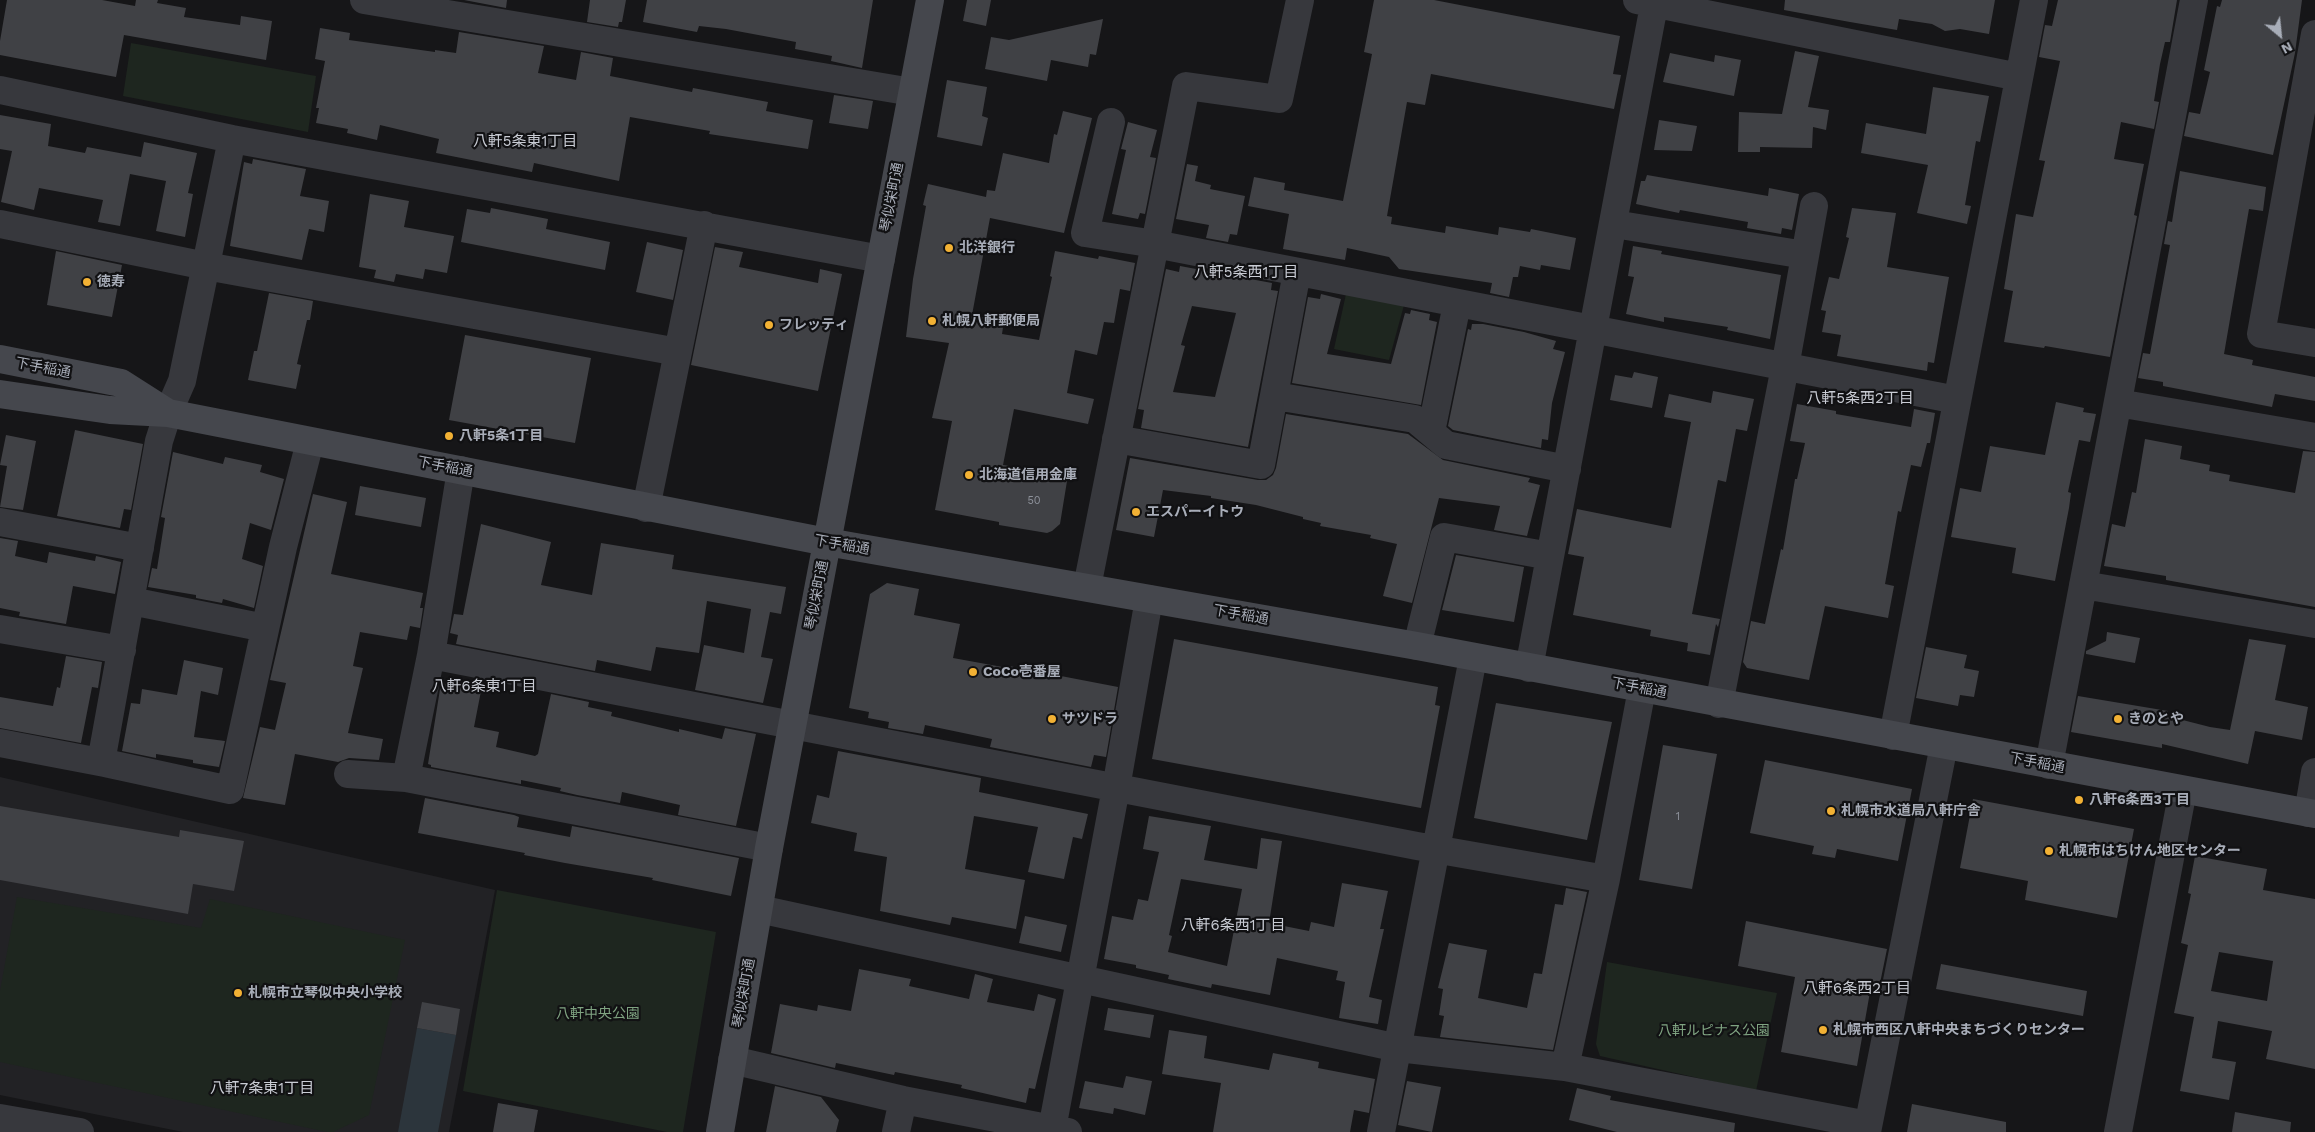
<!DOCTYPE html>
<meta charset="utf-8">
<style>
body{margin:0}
#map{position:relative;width:2315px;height:1132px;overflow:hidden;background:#161618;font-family:"Work Sans",sans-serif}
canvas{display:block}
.north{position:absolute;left:2255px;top:10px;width:50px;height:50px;-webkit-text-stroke:4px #111113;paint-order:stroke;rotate:152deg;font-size:14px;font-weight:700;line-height:20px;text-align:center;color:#a8adb8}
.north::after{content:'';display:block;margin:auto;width:18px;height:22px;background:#a8adb8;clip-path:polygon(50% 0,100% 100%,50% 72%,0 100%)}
</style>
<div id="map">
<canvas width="2315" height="1132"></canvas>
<div class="north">N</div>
</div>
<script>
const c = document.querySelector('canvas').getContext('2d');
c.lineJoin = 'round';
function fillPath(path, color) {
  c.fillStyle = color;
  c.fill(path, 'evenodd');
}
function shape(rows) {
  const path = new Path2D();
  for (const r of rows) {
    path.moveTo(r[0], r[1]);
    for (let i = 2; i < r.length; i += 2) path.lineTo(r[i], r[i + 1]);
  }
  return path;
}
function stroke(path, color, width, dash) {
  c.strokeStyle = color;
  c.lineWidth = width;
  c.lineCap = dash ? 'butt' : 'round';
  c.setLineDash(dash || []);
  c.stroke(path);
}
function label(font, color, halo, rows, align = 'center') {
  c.font = font + ' "Work Sans","Noto Sans JP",sans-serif';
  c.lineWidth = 4.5;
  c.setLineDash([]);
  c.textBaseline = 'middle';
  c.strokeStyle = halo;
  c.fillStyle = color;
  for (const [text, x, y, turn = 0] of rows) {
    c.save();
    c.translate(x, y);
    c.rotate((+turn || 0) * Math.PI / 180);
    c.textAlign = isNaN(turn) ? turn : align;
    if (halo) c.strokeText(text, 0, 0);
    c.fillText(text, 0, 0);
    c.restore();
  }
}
const built = shape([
 [0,777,495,890,449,1132,183,1132,0,1095]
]);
const green = shape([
 [131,43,316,76,308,132,123,96],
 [1346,294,1404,305,1389,360,1334,349],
 [497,890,716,932,683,1132,667,1132,463,1091],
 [17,897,201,928,210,899,405,940,369,1115,333,1132,327,1132,0,1062,0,991],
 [1607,962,1777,993,1756,1091,1600,1056,1596,1044]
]);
const water = shape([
 [417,1028,456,1035,438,1132,398,1132]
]);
const building = shape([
 [7,0,102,0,135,6,136,0,158,0,157,3,186,8,184,17,240,25,241,16,272,21,266,60,124,35,116,77,0,55,0,41],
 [464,0,507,0,506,8],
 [590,0,626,0,622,22,619,22,618,27,587,22],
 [647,0,873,0,862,68,831,61,832,56,795,49,796,42,726,29,699,26,697,32,643,22],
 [967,0,991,0,986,26,963,21],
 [1374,0,1434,0,1620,36,1613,74,1621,75,1614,109,1431,74,1425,105,1407,102,1387,216,1392,217,1391,224,1445,233,1446,226,1498,235,1499,227,1530,232,1531,229,1576,238,1570,270,1541,265,1540,270,1520,266,1518,277,1513,277,1509,297,1490,293,1492,283,1399,269,1389,257,1347,248,1345,260,1283,249,1289,214,1248,206,1254,177,1285,183,1284,190,1343,201,1372,54,1364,52],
 [1785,0,1995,0,1989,34,1960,29,1945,31,1932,24,1899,19,1897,30,1850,22,1784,10],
 [2058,0,2177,0,2170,42,2165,42,2160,64,2154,101,2159,102,2154,129,2121,122,2114,159,2144,164,2134,215,2137,216,2110,357,2045,346,2044,348,2004,342,2013,291,2004,289,2016,214,2033,217,2045,161,2039,160,2060,61,2039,57,2045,25,2052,26],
 [2222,0,2302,0,2295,53,2273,155,2184,136,2189,112,2200,114,2210,72,2204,70,2217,6,2220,7],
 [1103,19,1096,55,1090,54,1088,67,1051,60,1047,81,985,69,991,37,1009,40],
 [320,28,350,33,349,40,435,52,435,50,456,53,459,32,544,46,538,73,576,80,581,52,613,58,610,76,692,92,693,88,768,102,766,111,813,120,808,149,709,134,710,131,630,117,619,181,534,163,532,172,436,153,439,139,380,125,377,140,347,133,348,129,316,123,319,108,316,108,325,61,315,59],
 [1795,51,1819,56,1808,107,1829,110,1826,130,1813,127,1812,148,1760,147,1760,152,1738,152,1739,112,1782,114],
 [1670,53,1714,62,1715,55,1741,60,1734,96,1663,82],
 [947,80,987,87,982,116,988,118,982,146,937,137],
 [1933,87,1989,96,1980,142,1976,141,1965,205,1971,206,1967,224,1917,213,1928,165,1861,153,1866,123,1926,134],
 [834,95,873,101,868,129,829,123],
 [1063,111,1092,118,1064,233,990,218,972,315,1004,321,1002,334,1039,340,1052,277,1050,276,1055,251,1098,259,1099,256,1135,263,1130,291,1120,289,1114,323,1104,322,1097,355,1075,350,1067,393,1094,399,1088,424,1014,409,1003,465,1068,475,1060,524,1052,531,1047,533,999,525,999,522,935,510,952,421,932,418,949,343,906,337,913,279,926,206,923,205,928,184,986,197,987,190,995,191,1003,153,1049,163,1054,134,1057,135],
 [0,115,51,124,48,146,85,153,87,147,141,157,144,142,197,153,188,193,193,194,185,237,156,231,166,181,130,174,120,226,98,222,103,200,39,188,34,210,1,202,12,151,0,149],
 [1659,120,1697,126,1692,151,1654,150],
 [1128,122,1157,130,1150,157,1156,158,1145,214,1140,213,1138,219,1112,214,1126,150,1121,149],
 [253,159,306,169,300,196,329,201,324,232,309,229,302,260,230,246,244,162,252,164],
 [1187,164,1198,166,1195,181,1211,185,1210,189,1245,196,1237,235,1230,234,1228,242,1206,238,1209,225,1176,219],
 [2180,171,2266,187,2263,211,2249,209,2224,354,2253,360,2252,365,2315,377,2315,401,2275,394,2272,407,2163,386,2163,382,2138,378,2143,353,2150,354,2170,245,2164,244,2168,221,2172,222],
 [1647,175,1768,196,1769,188,1799,194,1792,230,1782,228,1781,234,1747,228,1748,222,1680,210,1679,213,1636,204,1641,181,1645,181],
 [370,194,409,201,404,227,454,236,447,273,425,269,423,279,396,274,394,282,374,278,376,270,359,267],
 [491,208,548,219,546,229,610,242,605,270,461,242,467,209,490,213],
 [1852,208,1896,213,1887,267,1949,277,1934,363,1928,362,1927,371,1837,356,1841,335,1822,332,1826,311,1821,310,1829,277,1839,279,1849,238,1846,237],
 [647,242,683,250,673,300,636,292],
 [1633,246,1662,251,1661,254,1781,275,1770,339,1727,330,1728,327,1664,317,1664,322,1626,314,1634,277,1628,276],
 [715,247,743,252,739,267,818,283,820,269,842,274,818,391,691,365],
 [56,251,122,265,112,317,47,305],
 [1180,266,1272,283,1271,290,1278,291,1248,447,1141,428,1144,410,1138,409,1166,269,1179,272],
 [1192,306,1236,313,1215,397,1173,392,1185,346,1181,345],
 [269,293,313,301,310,320,307,320,297,364,301,365,296,389,248,380,254,351,257,351],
 [1321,294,1341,299,1327,354,1391,364,1405,313,1410,314,1411,310,1430,314,1429,320,1437,322,1421,405,1292,383,1308,297,1320,299],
 [1472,324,1483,324,1524,332,1556,341,1553,349,1565,352,1552,403,1548,440,1542,439,1541,448,1453,430,1448,426,1468,329,1471,330],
 [465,335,591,358,575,443,449,420],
 [1634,372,1658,377,1652,408,1610,400,1615,375,1632,378],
 [1713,391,1754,399,1747,431,1736,429,1726,482,1718,480,1692,614,1720,619,1718,627,1716,624,1710,655,1687,651,1688,643,1650,636,1651,630,1573,615,1584,557,1568,554,1577,509,1671,528,1691,422,1664,417,1669,394,1711,403],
 [2056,402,2084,408,2083,412,2096,414,2090,442,2079,440,2068,492,2071,493,2069,508,2055,581,2012,573,2016,548,1951,537,1960,488,1981,492,1990,446,2045,455],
 [1797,404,1836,411,1836,414,1911,427,1914,409,1935,413,1930,443,1927,443,1921,467,1911,465,1901,512,1898,511,1885,584,1894,586,1888,618,1825,606,1809,680,1747,668,1743,662,1751,621,1765,624,1781,549,1783,550,1795,479,1797,479,1805,443,1790,441],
 [1286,414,1408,434,1443,460,1530,478,1528,482,1540,485,1527,536,1494,530,1500,506,1439,498,1412,603,1383,596,1397,544,1370,538,1371,535,1320,526,1321,523,1303,519,1303,517,1256,505,1211,498,1211,496,1163,490,1154,537,1116,530,1130,458,1258,480,1266,480,1273,475,1276,468],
 [75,430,143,444,131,510,124,509,120,528,57,516],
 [6,435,36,441,23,510,0,507,7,466,0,465],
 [2145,439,2182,446,2180,459,2210,465,2209,471,2230,475,2229,481,2295,493,2303,451,2315,452,2315,607,2166,580,2166,576,2104,566,2112,524,2125,527,2132,492,2136,493],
 [173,452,223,464,225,457,262,465,260,472,284,479,271,530,250,523,242,559,263,566,254,608,223,599,222,603,196,598,196,595,148,587,152,568,157,569,165,518,161,517],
 [360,486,426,498,421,527,355,515],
 [313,494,347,502,331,574,423,593,420,608,423,608,420,628,410,626,407,640,360,632,353,666,363,668,348,733,383,739,379,760,349,758,338,762,295,754,285,805,243,798,260,727,275,730,286,683,270,680],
 [481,524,551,542,541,585,592,595,601,543,674,555,672,569,786,587,781,614,770,612,761,657,773,659,763,703,695,690,704,645,744,653,751,609,707,601,699,653,656,647,651,671,597,660,595,671,456,644,458,635,450,633,454,614,463,615],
 [0,538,18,541,15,556,47,563,49,552,95,561,96,556,121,562,115,594,73,586,66,624,19,616,20,612,0,608],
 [1456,555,1524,567,1514,622,1442,610],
 [887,583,919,589,914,615,960,624,953,658,1008,668,1009,666,1118,687,1106,757,1094,755,1091,767,990,747,992,739,925,725,923,734,888,728,889,722,868,718,869,712,849,708,870,594],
 [2107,632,2140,638,2135,663,2086,654,2086,651,2106,641],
 [1174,639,1438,687,1435,705,1440,706,1421,808,1152,759],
 [2249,639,2286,645,2275,700,2308,707,2302,740,2255,731,2248,764,2162,744,2162,748,2071,732,2078,696,2168,711,2167,716,2210,727,2230,730],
 [1926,647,1967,655,1964,668,1979,671,1974,697,1960,695,1958,706,1916,698],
 [66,656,102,662,98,688,92,687,81,743,0,728,0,697,53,706,57,687,60,688],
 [184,660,223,668,218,695,201,691,194,737,225,741,219,767,193,763,193,760,156,754,156,758,122,751,131,703,140,704,142,689,177,695],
 [441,683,481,691,474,727,499,732,496,747,535,756,538,754,551,694,589,702,588,707,612,712,611,716,679,732,679,729,722,739,725,728,756,734,736,826,678,815,680,805,622,792,620,803,577,795,560,791,561,788,521,780,521,784,431,767,431,765,428,764],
 [1496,703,1612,722,1587,840,1474,818],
 [1663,745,1717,754,1692,889,1639,880],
 [838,751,981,778,979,792,1088,814,1082,839,1073,837,1064,879,1028,872,1038,827,974,816,965,869,1025,880,1016,929,952,917,950,925,880,911,887,857,854,851,857,833,811,823,817,795,829,798],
 [1765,760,1912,789,1898,861,1837,849,1835,858,1812,854,1814,846,1750,833],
 [425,798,514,815,519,817,517,827,570,837,572,826,739,858,731,896,652,880,653,878,565,863,524,855,525,853,418,833],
 [1973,799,2134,829,2117,918,2025,900,2028,881,1960,868],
 [0,806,179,837,180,830,244,841,234,891,193,884,188,914,0,880],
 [1149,816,1211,826,1204,860,1257,869,1261,838,1282,841,1269,923,1309,931,1311,922,1334,927,1342,883,1388,891,1380,929,1384,929,1369,997,1382,1000,1378,1024,1339,1018,1345,982,1336,980,1338,971,1277,958,1270,995,1212,984,1211,988,1168,979,1169,975,1136,968,1136,965,1104,959,1112,916,1133,920,1138,899,1148,901,1159,852,1143,849],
 [1181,879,1242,889,1227,966,1168,952,1172,936,1169,935],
 [2195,856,2267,869,2263,890,2315,899,2315,1069,2266,1059,2272,1031,2218,1021,2212,1058,2236,1062,2229,1100,2180,1091,2194,1017,2174,1013,2188,945,2181,943,2191,894,2188,893],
 [2219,952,2273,961,2267,1001,2211,991],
 [1566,888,1587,892,1553,1050,1440,1037,1444,1016,1439,1015,1443,989,1438,988,1449,943,1487,950,1478,998,1527,1008,1534,973,1542,974,1555,904,1563,905],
 [1025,916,1067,925,1061,952,1019,943],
 [1746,921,1887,949,1878,993,1870,992,1857,1066,1781,1052,1795,977,1738,966],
 [1941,964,2087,991,2083,1016,1936,989],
 [859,969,911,979,909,986,969,999,975,974,993,979,987,1002,1034,1011,1038,994,1056,999,1035,1089,1029,1088,1026,1103,961,1088,962,1085,895,1072,894,1075,836,1063,835,1068,771,1053,780,1004,817,1011,818,1005,851,1011],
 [422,1002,460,1009,456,1035,417,1028],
 [1108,1008,1154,1015,1150,1038,1104,1030],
 [1169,1030,1207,1036,1204,1058,1269,1070,1273,1053,1319,1062,1318,1068,1375,1079,1369,1113,1354,1110,1350,1132,1213,1132,1221,1083,1162,1074],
 [1126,1076,1152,1081,1145,1115,1114,1108,1113,1114,1079,1108,1085,1081,1123,1088],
 [1407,1081,1441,1087,1432,1132,1398,1125],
 [775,1086,821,1097,839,1120,836,1132,766,1132],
 [1577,1088,1611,1096,1610,1100,1735,1123,1734,1132,1617,1132,1569,1120],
 [498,1103,538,1110,534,1132,493,1132],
 [1912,1104,2006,1122,2006,1132,1907,1132],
 [2235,1112,2291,1122,2290,1132,2232,1132]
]);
const street = shape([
 [364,0,912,92],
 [1637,0,2019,77],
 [2315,34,2261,334,2315,343],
 [0,90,232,139,881,259],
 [1111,122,1085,233,1155,244,1186,86,1279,99,1300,0],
 [0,224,206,266,678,352],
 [1614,224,1805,255],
 [1275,396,1415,419,1446,445,1567,469],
 [2118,403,2315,437],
 [1431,432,1457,304],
 [1116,439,1261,465,1297,272],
 [646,508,704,225],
 [0,522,140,548],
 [2083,585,2315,624],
 [1087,587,1155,244,1957,400],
 [131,601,265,628],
 [0,629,122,650],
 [1417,646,1444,537,1550,556],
 [431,655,1417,846,1606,879],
 [1529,668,1655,0],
 [1719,704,1785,367,1814,206],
 [1893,736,2034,0],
 [0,743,105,763,230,790,283,547,310,442],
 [101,762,159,441,168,413,182,381,232,139],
 [2049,765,2194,0],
 [348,774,406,778,769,848],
 [406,778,431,655,461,470],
 [2308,813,2315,772],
 [759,909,1398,1048,1565,1067,1868,1125],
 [732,1060,903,1100,1068,1132],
 [1565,1067,1606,879,1642,689],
 [0,1118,80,1132],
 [1052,1129,1116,788,1149,599],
 [896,1132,903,1100],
 [1381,1132,1473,658],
 [1867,1132,1944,745],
 [2118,1132,2183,790]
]);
const secondary = shape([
 [0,359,121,383,168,413],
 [0,394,110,410,168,413,827,542,1417,646,2315,814],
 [720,1132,769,848,930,0]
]);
const markers = [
 [949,248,5,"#f2b134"],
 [87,282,5,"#f2b134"],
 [932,321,5,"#f2b134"],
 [769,325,5,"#f2b134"],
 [449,436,5,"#f2b134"],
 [969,475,5,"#f2b134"],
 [1136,512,5,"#f2b134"],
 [973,672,5,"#f2b134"],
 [1052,719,5,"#f2b134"],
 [2118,719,5,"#f2b134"],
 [2079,800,5,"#f2b134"],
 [1831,811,5,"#f2b134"],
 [2049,851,5,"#f2b134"],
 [238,993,5,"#f2b134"],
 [1823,1030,5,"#f2b134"]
];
const numberNames = [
 ["50",1034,501],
 ["1",1678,817]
];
const streetNames = [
 ["琴似栄町通",892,197,-79],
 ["下手稲通",43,368,11],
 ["下手稲通",445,467,11],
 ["下手稲通",842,545,10],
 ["琴似栄町通",817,595,-79],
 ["下手稲通",1241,615,10],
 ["下手稲通",1639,688,11],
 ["下手稲通",2037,763,11],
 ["琴似栄町通",744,993,-80]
];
const poiNames = [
 ["北洋銀行",959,248],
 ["徳寿",97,282],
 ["札幌八軒郵便局",942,321],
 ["フレッティ",779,325],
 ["八軒5条1丁目",459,436],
 ["北海道信用金庫",979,475],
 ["エスパーイトウ",1146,512],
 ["CoCo壱番屋",983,672],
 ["サツドラ",1062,719],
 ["きのとや",2128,719],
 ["八軒6条西3丁目",2089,800],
 ["札幌市水道局八軒庁舎",1841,811],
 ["札幌市はちけん地区センター",2059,851],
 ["札幌市立琴似中央小学校",248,993],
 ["札幌市西区八軒中央まちづくりセンター",1833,1030]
];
const parkNames = [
 ["八軒中央公園",598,1014],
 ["八軒ルピナス公園",1714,1031]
];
const neighbourhoodNames = [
 ["八軒5条東1丁目",525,142],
 ["八軒5条西1丁目",1246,273],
 ["八軒5条西2丁目",1860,399],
 ["八軒6条東1丁目",484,687],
 ["八軒6条西1丁目",1233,926],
 ["八軒6条西2丁目",1857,989],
 ["八軒7条東1丁目",262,1089]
];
fillPath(built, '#222225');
fillPath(green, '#1e261f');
fillPath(water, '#2c353c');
fillPath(building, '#404145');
stroke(street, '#37383d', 28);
stroke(secondary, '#45474d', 28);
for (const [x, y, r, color] of markers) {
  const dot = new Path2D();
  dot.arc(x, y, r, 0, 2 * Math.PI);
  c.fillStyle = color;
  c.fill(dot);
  stroke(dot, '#111113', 2);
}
label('11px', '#8e929b', null, numberNames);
label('14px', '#a8adb8', '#111113', streetNames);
label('bold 14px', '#a8adb8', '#111113', poiNames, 'left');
label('14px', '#7fa381', '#111113', parkNames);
label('15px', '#c9ccd4', '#111113', neighbourhoodNames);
</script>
